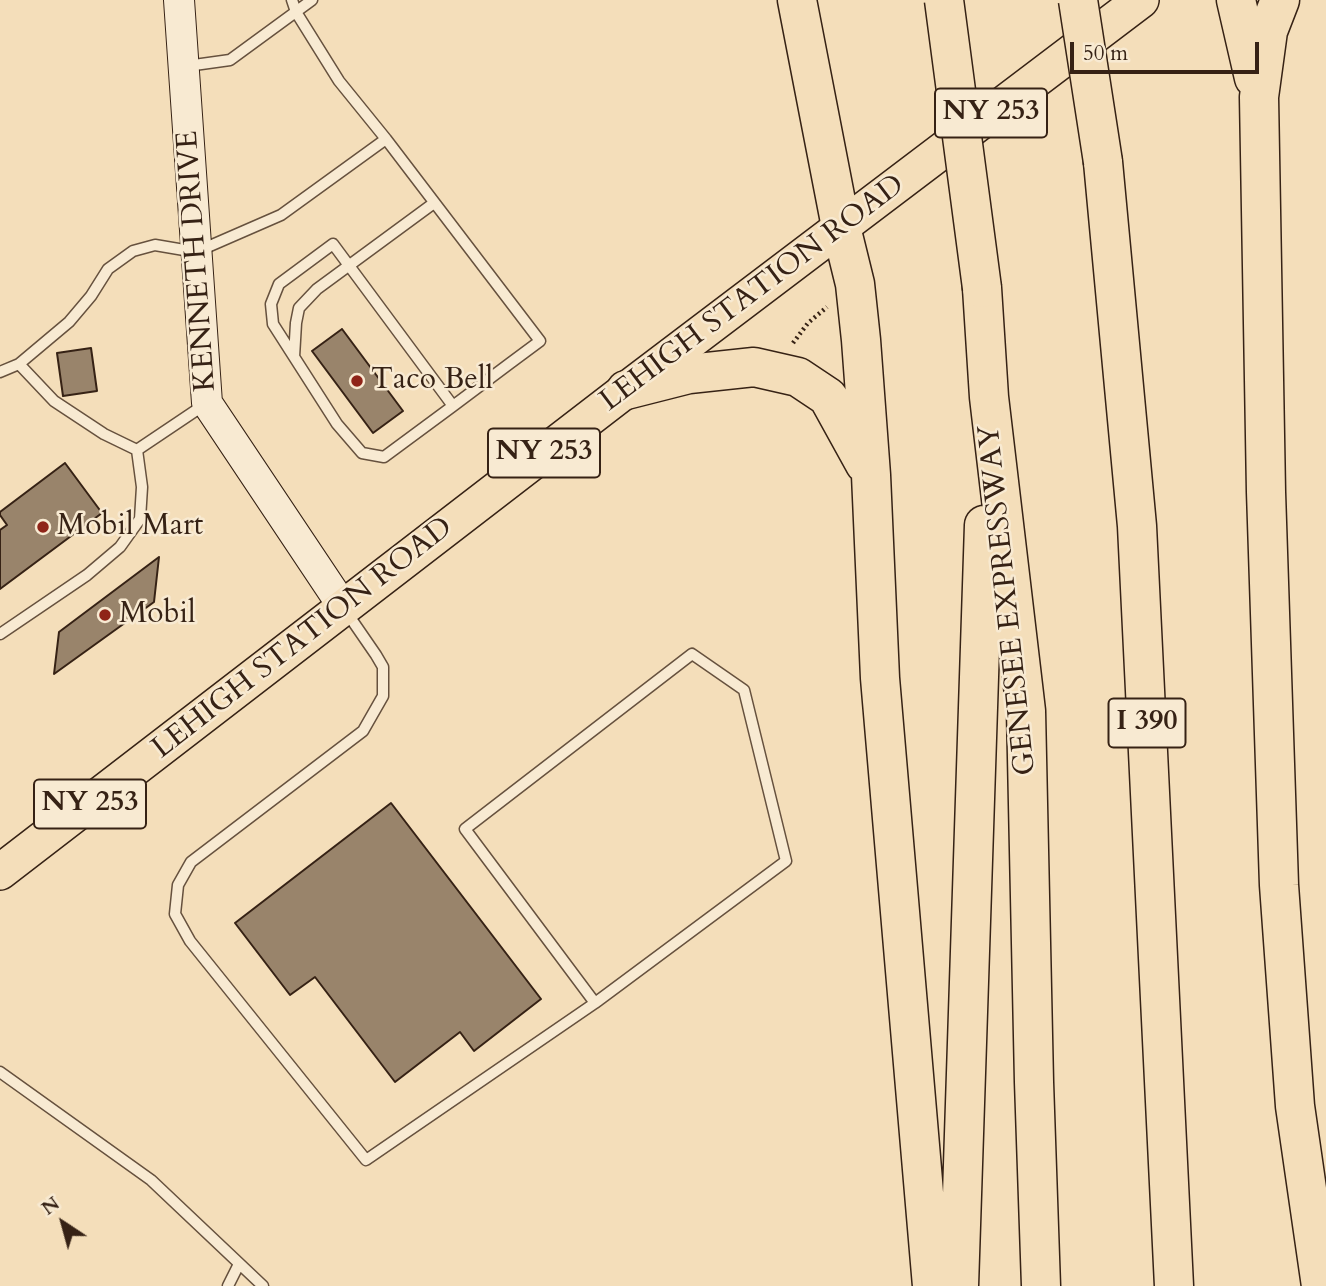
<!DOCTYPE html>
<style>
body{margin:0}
#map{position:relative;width:1326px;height:1286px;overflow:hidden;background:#f4deba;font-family:Cardo,serif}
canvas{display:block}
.north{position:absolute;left:28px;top:1188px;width:70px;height:70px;-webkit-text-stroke:5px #f8ead2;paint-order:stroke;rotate:324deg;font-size:19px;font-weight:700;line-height:28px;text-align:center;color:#362215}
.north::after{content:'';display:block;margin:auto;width:24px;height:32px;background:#362215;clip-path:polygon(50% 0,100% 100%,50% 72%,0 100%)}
.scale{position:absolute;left:1070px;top:42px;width:189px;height:32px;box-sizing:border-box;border:4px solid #362215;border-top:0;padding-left:9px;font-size:21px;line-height:24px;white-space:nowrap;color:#362215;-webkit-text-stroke:5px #f8ead2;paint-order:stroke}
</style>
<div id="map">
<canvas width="1326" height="1286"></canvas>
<div class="north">N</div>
<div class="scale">50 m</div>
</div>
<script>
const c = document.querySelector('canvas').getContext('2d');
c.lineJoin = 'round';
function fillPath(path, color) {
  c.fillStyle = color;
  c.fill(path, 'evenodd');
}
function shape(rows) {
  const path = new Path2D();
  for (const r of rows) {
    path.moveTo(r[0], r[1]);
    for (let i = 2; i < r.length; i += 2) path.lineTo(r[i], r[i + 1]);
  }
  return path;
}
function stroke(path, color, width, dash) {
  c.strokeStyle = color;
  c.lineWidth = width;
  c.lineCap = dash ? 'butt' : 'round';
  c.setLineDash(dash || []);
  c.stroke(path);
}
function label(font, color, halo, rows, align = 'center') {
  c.font = font + ' Cardo,serif';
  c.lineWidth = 5;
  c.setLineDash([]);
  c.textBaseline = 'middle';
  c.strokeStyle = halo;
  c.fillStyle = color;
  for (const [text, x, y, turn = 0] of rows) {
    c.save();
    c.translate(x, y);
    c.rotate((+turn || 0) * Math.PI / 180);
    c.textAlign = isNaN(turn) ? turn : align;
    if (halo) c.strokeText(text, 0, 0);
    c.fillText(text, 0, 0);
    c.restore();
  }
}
const building = shape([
 [342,329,403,411,373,433,312,351,342,329],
 [91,348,97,391,63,396,57,353,91,348],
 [65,463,102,513,0,589,0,530,7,525,0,515,0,512,65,463],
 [159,557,154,602,54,674,59,632,159,557],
 [391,803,541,999,474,1051,460,1032,395,1082,315,977,290,995,235,923,391,803]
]);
const path = shape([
 [793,343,808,323,827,307]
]);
const lane = shape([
 [292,0,296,12,339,81,386,139],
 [187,66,230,60,312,0],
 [294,357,296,323,299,308,317,289,434,203],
 [19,364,54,401,104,434,137,450],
 [0,372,19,364,69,322,91,296,108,269,133,251,155,245,196,252,281,215,386,139,540,341,509,364,453,406,384,457,362,453,337,424,273,324,271,304,279,284,333,244,453,406],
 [345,610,376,655,383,667,383,696,363,731,191,862,178,885,175,914,190,941,366,1160,595,1003,465,829,692,654,744,690,786,861,595,1003],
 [0,634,87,575,120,547,140,519,142,487,137,450,204,405],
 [0,1072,151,1180,263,1286],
 [228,1286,239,1264]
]);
const secondary = shape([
 [179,0,207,403,344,608]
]);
const primary = shape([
 [0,872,626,390,1141,0]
]);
const highway = shape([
 [797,0,841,227,855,284,861,340,871,475,880,678,932,1286],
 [1236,0,1254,78],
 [1280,0,1268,31,1259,97,1266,492,1279,885,1295,1106,1321,1286],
 [1103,162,1137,526,1174,1286],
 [982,288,989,397,1026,711,1034,1082,1041,1286],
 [626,390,689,374,754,367,798,377,828,397,865,464],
 [959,1286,984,525]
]);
const highwayBridge = shape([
 [944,0,982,288],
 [1078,0,1103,162]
]);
const markers = [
 [357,381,7,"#8f2418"],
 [43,527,7,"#8f2418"],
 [105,615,7,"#8f2418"]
];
const shields = [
 [991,113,112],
 [544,453,112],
 [1147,723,77],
 [90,804,112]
];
const shieldNames = [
 ["NY 253",991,113],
 ["NY 253",544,453],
 ["I 390",1147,723],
 ["NY 253",90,804]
];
const streetNames = [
 ["KENNETH DRIVE",198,261,-94],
 ["LEHIGH STATION ROAD",753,294,-37],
 ["GENESEE EXPRESSWAY",1009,600,-96],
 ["LEHIGH STATION ROAD",303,639,-38]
];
const poiNames = [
 ["Taco Bell",371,381],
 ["Mobil Mart",57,527],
 ["Mobil",119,615]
];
fillPath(building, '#99846b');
stroke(building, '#362215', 2);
stroke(lane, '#66513e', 13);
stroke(secondary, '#362215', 32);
stroke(primary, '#362215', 38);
stroke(highway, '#362215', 41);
stroke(path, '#362215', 4.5, [2, 3.5]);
stroke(lane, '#f8ead2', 10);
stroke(secondary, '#f8ead2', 30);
stroke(primary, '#f4deba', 35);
stroke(highway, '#f4deba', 38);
stroke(highwayBridge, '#362215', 41, []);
stroke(highwayBridge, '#f4deba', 38);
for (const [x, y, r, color] of markers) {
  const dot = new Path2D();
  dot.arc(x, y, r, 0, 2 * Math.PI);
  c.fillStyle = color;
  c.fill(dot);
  stroke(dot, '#f8ead2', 2.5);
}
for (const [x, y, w] of shields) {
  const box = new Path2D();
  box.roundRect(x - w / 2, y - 24.5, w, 49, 5);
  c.fillStyle = '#f8ead2';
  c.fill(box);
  stroke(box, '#362215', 2);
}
label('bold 28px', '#362215', null, shieldNames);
label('30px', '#362215', '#f8ead2', streetNames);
label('30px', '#362215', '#f8ead2', poiNames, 'left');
</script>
